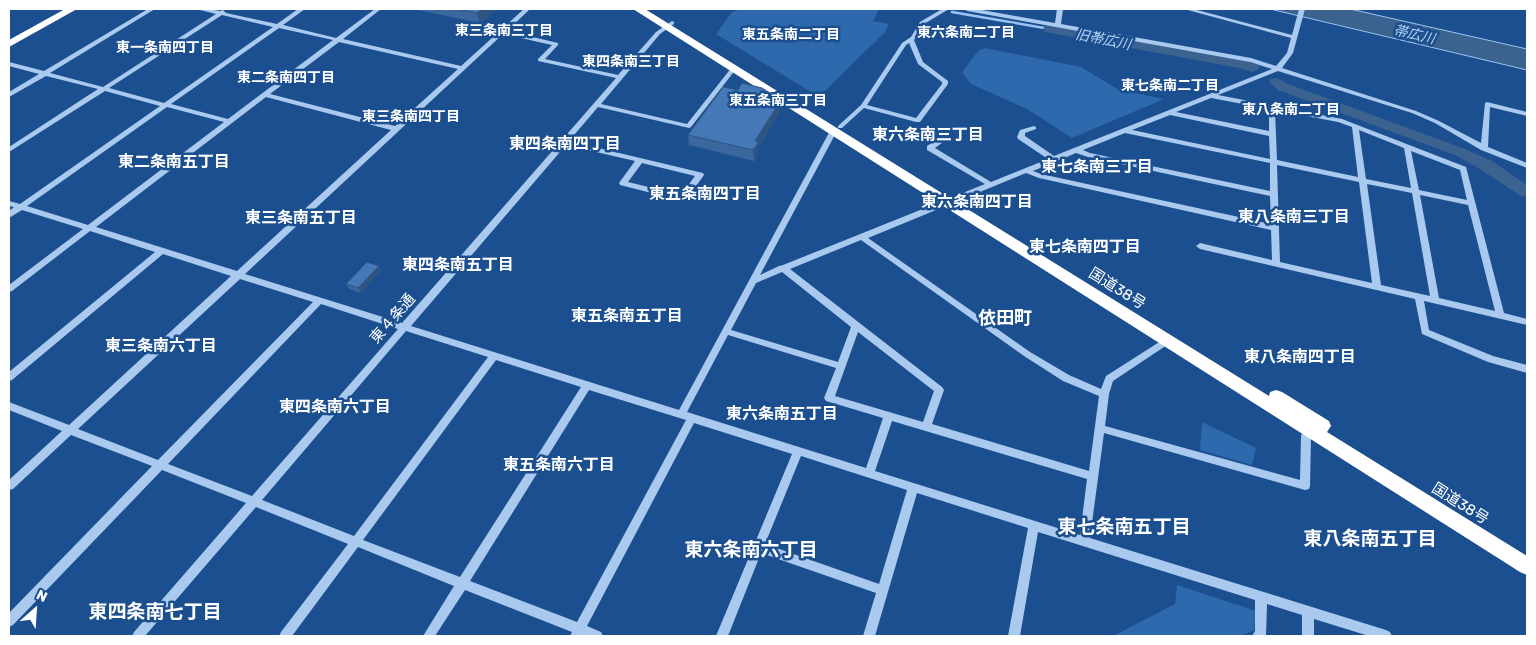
<!DOCTYPE html>
<meta charset="utf-8">
<style>
body{margin:0}
#map{position:relative;width:1536px;height:645px;overflow:hidden;background:#1b4f8f;font-family:Rubik,sans-serif}
canvas{display:block}
.frame{position:absolute;inset:0;border:10px solid #fff;pointer-events:none}
.north{position:absolute;left:10px;top:585px;width:50px;height:50px;-webkit-text-stroke:4px #1b4f8f;paint-order:stroke;rotate:26deg;font-size:14px;font-weight:700;line-height:20px;text-align:center;color:#fff}
.north::after{content:'';display:block;margin:auto;width:18px;height:22px;background:#fff;clip-path:polygon(50% 0,100% 100%,50% 72%,0 100%)}
</style>
<div id="map">
<canvas width="1536" height="645"></canvas>
<div class="frame"></div>
<div class="north">N</div>
</div>
<script>
const c = document.querySelector('canvas').getContext('2d');
c.lineJoin = 'round';
function fillPath(path, color) {
  c.fillStyle = color;
  c.fill(path, 'evenodd');
}
function shape(rows) {
  const path = new Path2D();
  for (const r of rows) {
    path.moveTo(r[0], r[1]);
    for (let i = 2; i < r.length; i += 2) path.lineTo(r[i], r[i + 1]);
  }
  return path;
}
function stroke(path, color, width, dash) {
  c.strokeStyle = color;
  c.lineWidth = width;
  c.lineCap = dash ? 'butt' : 'round';
  c.setLineDash(dash || []);
  c.stroke(path);
}
function label(font, color, halo, rows, align = 'center') {
  c.font = font + ' Rubik,"Noto Sans JP",sans-serif';
  c.lineWidth = 5;
  c.setLineDash([]);
  c.textBaseline = 'middle';
  c.strokeStyle = halo;
  c.fillStyle = color;
  for (const [text, x, y, turn = 0] of rows) {
    c.save();
    c.translate(x, y);
    c.rotate((+turn || 0) * Math.PI / 180);
    c.textAlign = isNaN(turn) ? turn : align;
    if (halo) c.strokeText(text, 0, 0);
    c.fillText(text, 0, 0);
    c.restore();
  }
}
const green = shape([
 [742,9,879,9,873,21,889,24,885,32,819,97,716,34,732,12],
 [985,48,1081,67,1119,90,1164,99,1072,138,1027,109,971,84,962,72,978,51],
 [1202,422,1256,448,1252,465,1200,450],
 [1177,585,1256,611,1254,630,1241,636,1113,636,1175,604]
]);
const water = shape([
 [1270,9,1350,9,1527,49,1527,70,1270,9]
]);
const stream = shape([
 [952,12,1050,29]
]);
const river = shape([
 [1050,25,1242,60,1258,65,1260,68,1253,72,1239,68,1045,32,1043,29,1045,26,1050,25],
 [1276,78,1288,84,1465,149,1492,161,1527,185,1527,197,1521,196,1480,169,1455,155,1278,90,1269,82,1271,79,1276,78]
]);
const minor = shape([
 [148,9,155,9,50,73,103,87,216,14,200,10,199,9,209,9,220,11,223,10,226,13,277,24,298,9,305,9,283,25,336,38,375,9,381,9,343,39,461,66,524,9,530,9,507,31,558,43,558,45,545,59,618,75,656,32,672,21,674,22,674,24,660,34,601,104,687,124,732,67,736,67,736,69,691,127,689,128,598,107,569,141,703,173,704,175,686,200,683,201,620,185,619,183,635,161,566,145,411,326,679,410,831,129,835,129,837,131,760,275,779,266,783,265,985,184,927,150,927,146,939,138,945,138,946,140,935,148,991,182,1048,159,1018,139,1017,137,1020,130,1034,126,1036,127,1036,129,1025,133,1025,136,1054,156,1272,69,1250,62,967,11,964,9,976,9,1055,23,1057,9,1063,9,1061,24,1251,58,1276,66,1287,53,1291,38,1184,9,1193,9,1292,35,1299,9,1305,9,1293,53,1282,68,1416,111,1439,121,1481,143,1485,103,1487,102,1527,112,1527,116,1490,107,1488,147,1527,163,1527,168,1481,150,1435,123,1412,113,1278,71,1218,95,1342,119,1466,167,1504,313,1527,319,1527,325,1424,301,1429,330,1493,356,1527,365,1527,373,1488,362,1422,334,1415,299,1200,249,1196,246,1200,243,1272,260,1271,230,1039,178,1026,173,868,238,1030,352,1069,375,1101,389,1106,376,1164,339,1170,339,1171,341,1170,343,1113,381,1109,394,1105,426,1300,480,1301,435,1307,428,1310,427,1313,428,1315,431,1311,436,1310,486,1309,489,1305,490,1104,433,1090,538,1386,630,1390,632,1392,636,1369,636,1314,619,1314,636,1302,636,1302,615,1267,604,1266,636,1252,636,1255,631,1255,600,1038,532,1020,636,1008,636,1028,528,917,493,875,636,863,636,876,593,761,553,728,636,716,636,792,454,694,423,587,626,601,632,603,636,570,636,572,632,465,590,435,636,423,636,454,586,358,547,292,636,279,636,281,632,348,544,256,507,145,636,132,636,134,632,246,503,162,470,13,625,9,627,9,613,152,466,71,435,13,489,9,490,9,480,62,431,9,410,9,402,69,425,231,276,163,254,12,380,9,381,9,372,155,252,90,231,12,291,9,292,9,285,83,229,22,210,9,218,9,211,14,207,9,206,9,201,20,204,160,106,105,91,9,152,9,147,98,89,46,76,9,97,9,92,39,74,9,66,9,62,44,71,148,9],
 [222,15,273,27,164,103,109,88,222,15],
 [279,28,333,40,228,119,171,104,279,28],
 [503,34,552,45,538,59,538,61,616,78,402,323,245,274,503,34],
 [339,42,458,69,395,126,270,94,339,42],
 [266,97,391,130,237,271,96,227,266,97],
 [1211,98,1269,109,1269,131,1176,112,1211,98],
 [167,107,224,122,88,225,27,206,167,107],
 [1275,110,1338,122,1352,127,1358,177,1277,160,1275,110],
 [1170,115,1269,136,1270,159,1132,130,1170,115],
 [1359,130,1404,148,1411,188,1366,179,1359,130],
 [1125,133,1270,163,1270,191,1090,153,1083,150,1125,133],
 [1411,151,1460,170,1467,200,1419,190,1411,151],
 [1076,153,1088,157,1270,196,1271,224,1041,174,1033,171,1076,153],
 [642,163,695,176,681,195,628,182,642,163],
 [1277,165,1359,182,1372,283,1280,262,1277,165],
 [1367,184,1412,193,1430,296,1381,285,1367,184],
 [1420,195,1468,205,1495,311,1439,298,1420,195],
 [861,240,1024,356,1063,381,1099,396,1089,471,932,424,944,390,942,387,790,269,861,240],
 [782,272,851,327,838,362,731,330,756,283,782,272],
 [240,279,313,302,158,460,78,429,240,279],
 [321,304,398,329,252,496,168,464,321,304],
 [406,331,488,357,354,536,262,500,406,331],
 [858,332,934,391,923,422,835,396,858,332],
 [728,335,836,368,824,398,826,401,883,418,866,468,687,412,728,335],
 [496,360,581,387,460,577,363,540,496,360],
 [589,390,686,420,577,622,470,581,589,390],
 [892,421,1087,479,1080,535,875,471,892,421],
 [801,456,907,490,879,584,765,544,801,456],
 [942,9,949,9,924,24,914,40,923,62,948,81,948,84,920,122,916,122,864,108,842,128,838,128,838,126,861,105,902,43,911,37,920,22,942,9],
 [909,43,918,64,942,82,942,84,916,118,867,105,906,45,909,43]
]);
const highway = shape([
 [65,9,77,9,9,47,9,40,65,9],
 [633,9,645,9,1269,396,1270,392,1276,390,1282,392,1329,421,1331,426,1327,432,1527,556,1527,575,1520,572,633,9]
]);
const wall = shape([
 [413,9,497,9,480,23],
 [738,90,781,110,759,146,759,152,754,161,689,145,688,135],
 [381,271,361,293,349,289,346,284]
]);
const shadedWall = shape([
 [482,9,497,9,480,23,477,13],
 [781,100,781,110,759,146,759,152,754,161,753,150,755,141],
 [379,266,381,271,361,293,358,288]
]);
const building = shape([
 [456,9,482,9,477,13,456,9],
 [742,83,762,88,781,100,755,141,759,142,753,150,688,135,723,87,738,90,742,83],
 [367,262,379,266,358,288,346,284,367,262]
]);
const farNeighbourhoodnames = [
 ["東三条南三丁目",504,31],
 ["東六条南二丁目",966,33],
 ["東五条南二丁目",791,35],
 ["東一条南四丁目",165,48],
 ["東四条南三丁目",631,62],
 ["東二条南四丁目",286,78],
 ["東七条南二丁目",1170,86],
 ["東五条南三丁目",778,101],
 ["東八条南二丁目",1291,110],
 ["東三条南四丁目",411,117]
];
const farWaternames = [
 ["帯広川",1414,35,13],
 ["旧帯広川",1103,40,11]
];
const streetNames = [
 ["国道38号",1117,289,32],
 ["東４条通",393,319,-49],
 ["国道38号",1460,504,32]
];
const neighbourhoodNames = [
 ["東六条南三丁目",928,135],
 ["東四条南四丁目",565,144],
 ["東二条南五丁目",174,162],
 ["東七条南三丁目",1097,167],
 ["東五条南四丁目",705,194],
 ["東六条南四丁目",977,202],
 ["東八条南三丁目",1294,217],
 ["東三条南五丁目",301,218],
 ["東七条南四丁目",1085,247],
 ["東四条南五丁目",458,265],
 ["東五条南五丁目",627,316],
 ["東三条南六丁目",161,346],
 ["東八条南四丁目",1300,357],
 ["東四条南六丁目",335,407],
 ["東六条南五丁目",782,414],
 ["東五条南六丁目",559,465]
];
const quarterNames = [
 ["依田町",1005,319]
];
const nearNeighbourhoodnames = [
 ["東七条南五丁目",1124,528],
 ["東八条南五丁目",1370,540],
 ["東六条南六丁目",751,551],
 ["東四条南七丁目",155,613]
];
fillPath(green, '#2e69ad');
fillPath(water, '#3c6290');
stroke(water, '#9cc4f0', 1);
stroke(stream, '#9cc4f0', 2.5);
fillPath(river, '#3c6290');
fillPath(minor, '#a9c9ee');
fillPath(highway, '#fff');
fillPath(wall, '#3a679d');
fillPath(shadedWall, '#305480');
fillPath(building, '#4478b7');
stroke(building, '#305480', 1);
label('bold 14px', '#fff', '#1b4f8f', farNeighbourhoodnames);
label('italic 14px', '#b5d3f5', '#1b4f8f', farWaternames);
label('15px', '#fff', '#1b4f8f', streetNames);
label('bold 16px', '#fff', '#1b4f8f', neighbourhoodNames);
label('bold 18px', '#fff', '#1b4f8f', quarterNames);
label('bold 19px', '#fff', '#1b4f8f', nearNeighbourhoodnames);
</script>
